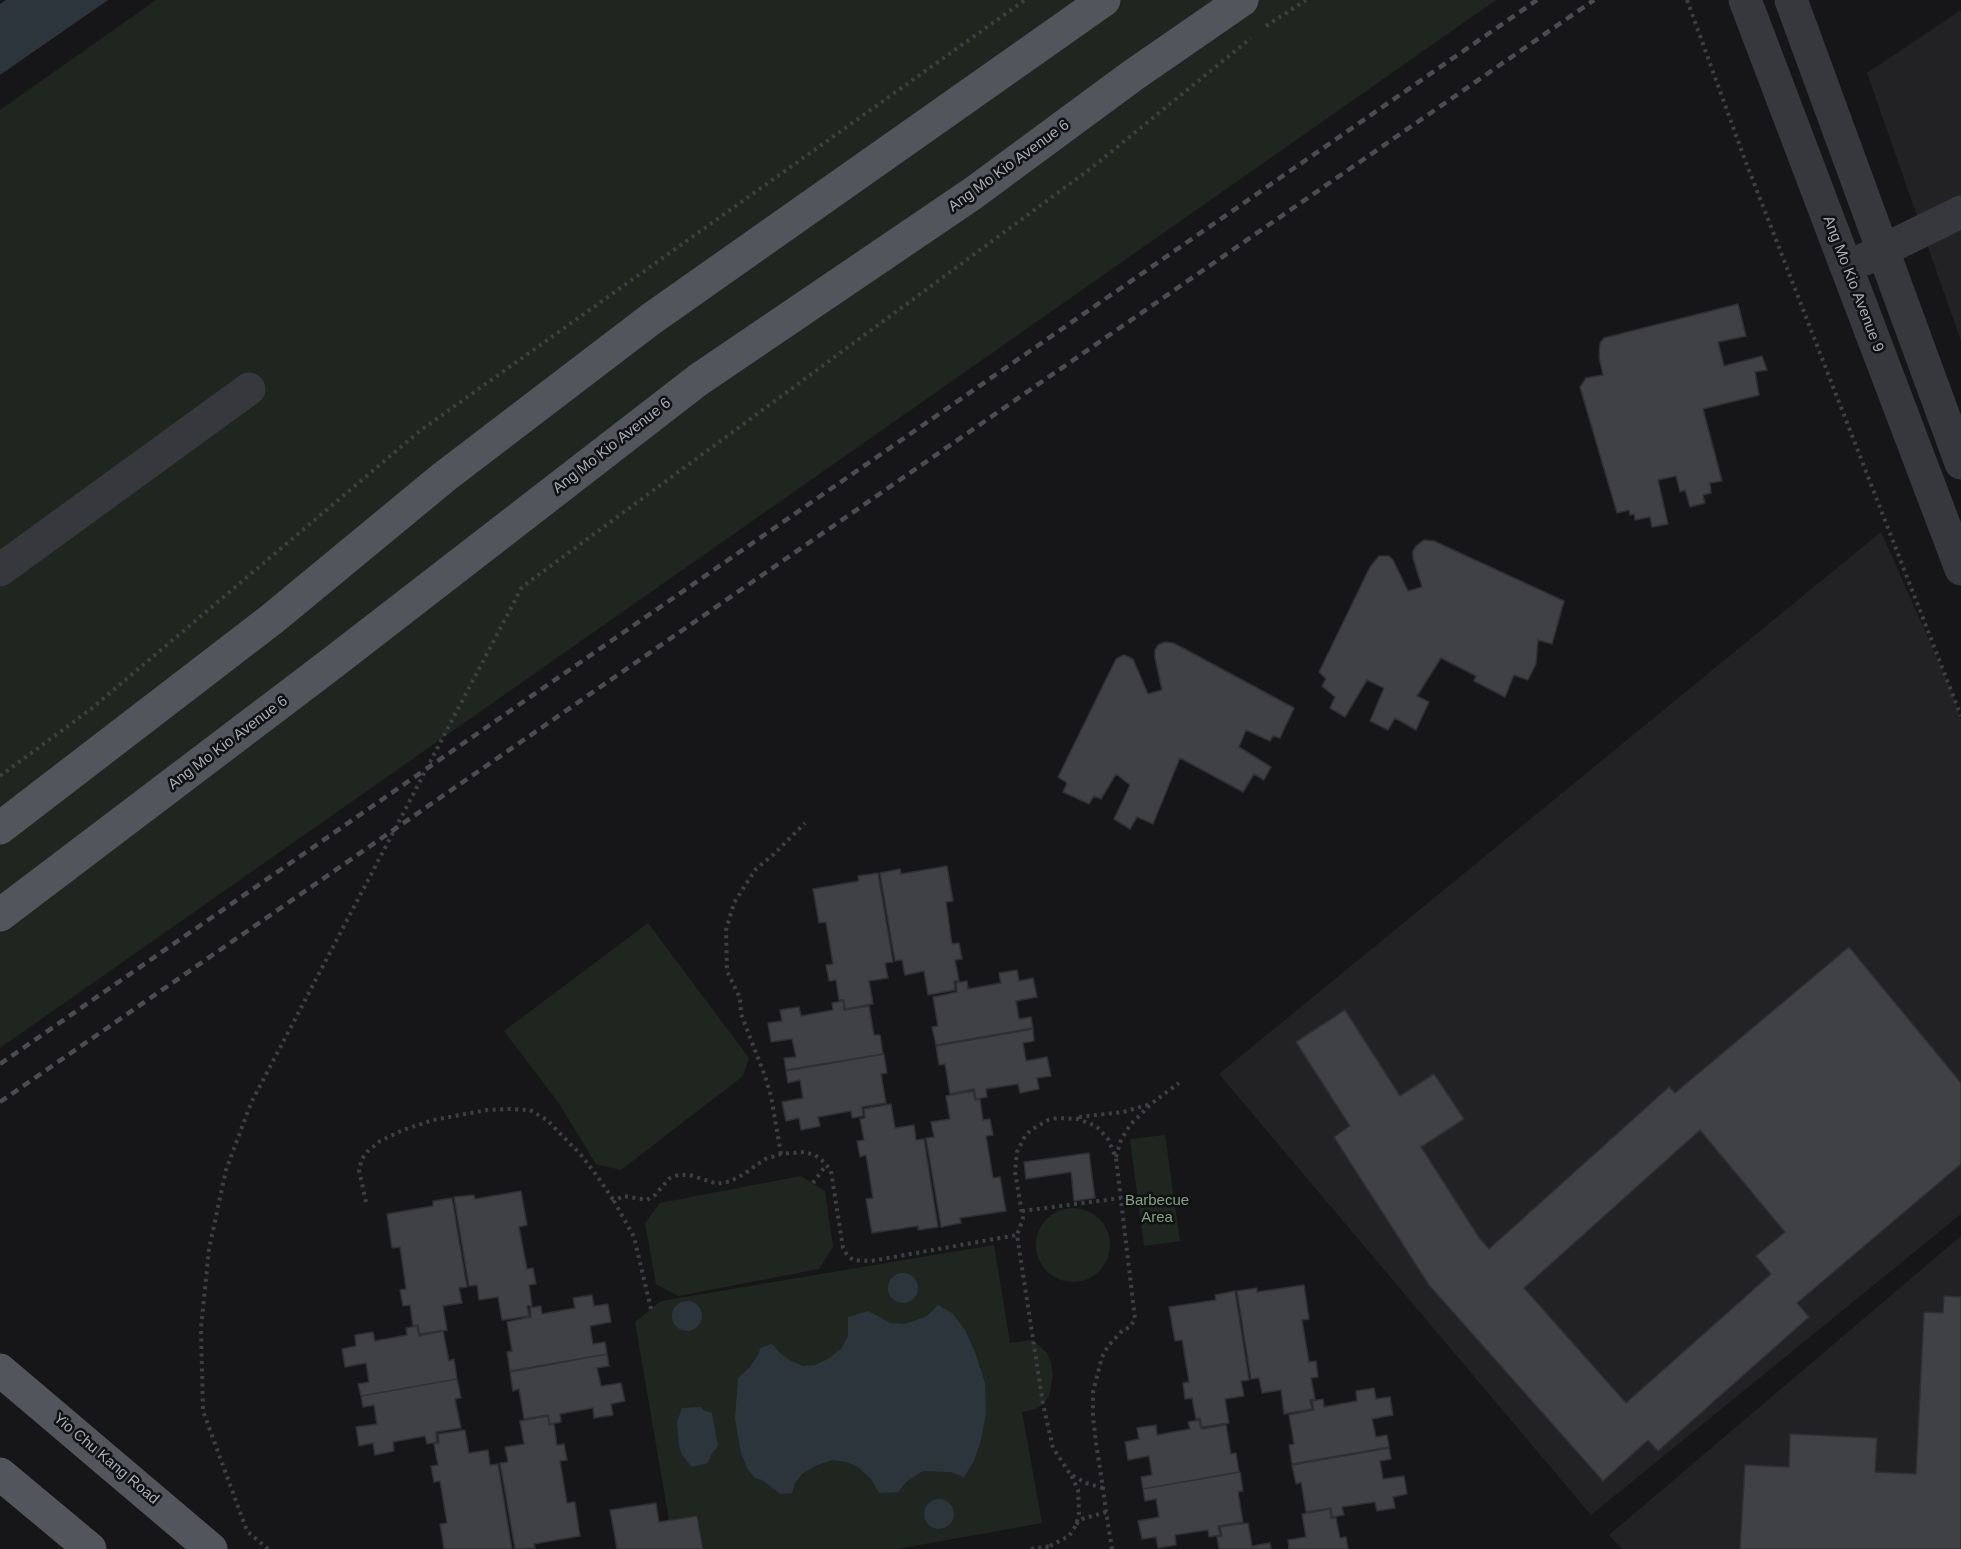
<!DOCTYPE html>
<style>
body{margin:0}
canvas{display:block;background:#161618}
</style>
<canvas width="1961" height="1549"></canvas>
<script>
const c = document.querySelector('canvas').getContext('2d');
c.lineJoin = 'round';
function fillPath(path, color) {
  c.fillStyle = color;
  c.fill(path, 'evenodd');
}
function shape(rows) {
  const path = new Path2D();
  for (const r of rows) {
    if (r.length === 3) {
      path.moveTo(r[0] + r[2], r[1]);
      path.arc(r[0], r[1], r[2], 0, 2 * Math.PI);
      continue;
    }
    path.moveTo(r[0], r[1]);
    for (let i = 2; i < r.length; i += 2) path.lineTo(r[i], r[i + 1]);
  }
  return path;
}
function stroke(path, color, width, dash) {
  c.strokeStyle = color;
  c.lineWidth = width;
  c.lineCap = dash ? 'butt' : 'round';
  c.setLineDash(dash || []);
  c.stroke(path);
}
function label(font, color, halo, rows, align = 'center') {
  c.font = font + ' Arial,sans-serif';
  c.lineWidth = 5;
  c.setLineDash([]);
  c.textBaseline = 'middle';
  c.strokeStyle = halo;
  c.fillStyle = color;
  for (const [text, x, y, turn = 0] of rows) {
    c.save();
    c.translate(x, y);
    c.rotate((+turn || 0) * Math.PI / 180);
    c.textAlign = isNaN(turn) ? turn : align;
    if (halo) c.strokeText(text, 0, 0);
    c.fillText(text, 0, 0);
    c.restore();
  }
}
const built = shape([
 [1961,10,1961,341,1867,73],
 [1881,532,1952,692,1961,720,1961,1214,1591,1515,1219,1074],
 [1961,1236,1961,1549,1622,1549,1609,1535]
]);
const green = shape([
 [156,0,1496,0,0,1048,0,110],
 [648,923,749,1058,743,1076,621,1170,596,1164,558,1102,504,1031],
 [1165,1135,1180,1241,1144,1246,1130,1139],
 [801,1176,825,1191,833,1247,819,1269,678,1296,656,1284,645,1223,660,1203],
 [1073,1245,37],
 [994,1245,1010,1343,1033,1340,1047,1353,1051,1363,1053,1375,1049,1396,1043,1404,1035,1409,1022,1412,1042,1523,897,1549,704,1549,698,1515,669,1520,635,1322,661,1301]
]);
const water = shape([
 [6,0,108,0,0,75,0,4],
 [903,1288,15],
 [687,1316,15],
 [938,1305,952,1313,965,1330,975,1352,985,1383,986,1413,981,1440,974,1461,964,1477,950,1472,923,1471,906,1482,898,1492,879,1493,871,1479,859,1468,847,1462,832,1460,815,1466,802,1474,795,1483,792,1493,780,1494,762,1480,755,1478,747,1468,741,1453,735,1419,738,1378,749,1368,759,1354,760,1348,772,1344,780,1353,791,1361,803,1366,815,1365,828,1359,841,1349,848,1336,848,1317,868,1311,891,1323,905,1324,927,1316],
 [701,1407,703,1410,712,1413,718,1446,712,1453,708,1463,692,1467,682,1455,679,1446,677,1422,682,1408],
 [939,1514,15]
]);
const building = shape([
 [1738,304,1746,336,1718,342,1724,366,1762,356,1767,370,1755,372,1759,395,1703,409,1722,481,1710,483,1711,493,1703,495,1705,503,1690,507,1685,490,1680,492,1676,476,1658,480,1668,524,1652,527,1650,517,1635,520,1634,514,1630,515,1629,510,1617,513,1580,387,1586,378,1603,375,1599,357,1600,343,1604,338,1738,304],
 [1424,540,1434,541,1564,601,1552,644,1538,640,1536,664,1528,680,1514,675,1505,697,1474,681,1476,676,1441,658,1417,696,1429,702,1416,730,1395,718,1388,730,1370,721,1384,688,1367,680,1345,717,1330,708,1335,697,1322,686,1326,679,1319,672,1370,567,1379,556,1389,556,1393,560,1408,591,1422,587,1413,558,1413,551,1416,546,1424,540],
 [1165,642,1173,643,1183,648,1294,708,1280,738,1273,736,1270,741,1246,730,1239,747,1271,767,1264,780,1254,774,1243,792,1180,758,1153,824,1137,817,1130,829,1114,819,1130,785,1116,774,1101,799,1094,796,1089,804,1063,792,1067,783,1058,777,1116,659,1124,655,1133,659,1148,694,1162,690,1155,658,1155,650,1158,645,1165,642],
 [947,866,953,901,946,902,952,944,959,943,962,959,955,960,959,981,954,981,955,990,928,995,924,971,905,975,902,960,895,961,880,873,900,869,901,874,947,866],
 [878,873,893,962,885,963,888,978,869,981,873,1004,845,1009,844,1000,839,1000,836,980,829,981,826,965,833,964,826,922,819,923,813,889,859,881,858,876,878,873],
 [1849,947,1961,1083,1961,1164,1797,1303,1809,1317,1658,1451,1648,1440,1603,1481,1429,1285,1334,1137,1350,1126,1296,1042,1345,1010,1400,1096,1434,1074,1464,1119,1421,1147,1480,1239,1489,1249,1669,1087,1675,1093,1849,947],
 [1700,1130,1785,1232,1756,1256,1771,1274,1626,1403,1524,1288,1700,1130],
 [1017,970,1019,981,1033,978,1037,997,1016,1001,1019,1019,1031,1017,1033,1028,936,1045,932,1027,938,1026,933,997,957,992,956,983,967,981,968,989,1001,983,999,973,1017,970],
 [843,1001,844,1010,869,1006,874,1035,880,1035,883,1054,786,1070,784,1058,796,1057,792,1039,771,1042,768,1023,782,1021,780,1010,799,1007,801,1016,833,1010,832,1003,843,1001],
 [1033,1029,1034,1041,1023,1043,1026,1061,1047,1057,1051,1076,1037,1078,1039,1089,1020,1093,1018,1084,986,1089,987,1097,976,1099,974,1089,950,1094,945,1064,939,1065,936,1046,1033,1029],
 [884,1054,887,1073,881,1074,886,1103,862,1107,863,1116,852,1118,851,1111,818,1117,820,1126,801,1130,799,1118,786,1121,782,1102,803,1098,800,1080,788,1083,786,1071,884,1054],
 [973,1091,975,1100,980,1099,983,1120,990,1119,993,1135,986,1136,993,1178,1000,1177,1006,1211,960,1218,961,1223,941,1227,926,1138,934,1137,931,1122,950,1119,946,1096,973,1091],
 [891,1104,895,1128,914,1125,916,1140,924,1139,938,1227,918,1230,918,1226,872,1233,866,1199,873,1198,866,1155,860,1157,857,1141,864,1140,860,1119,865,1118,864,1109,891,1104],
 [1089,1153,1095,1198,1074,1201,1071,1172,1026,1179,1024,1162,1089,1153],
 [521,1191,527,1225,519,1227,527,1269,533,1268,536,1284,529,1285,532,1306,527,1306,529,1316,502,1320,498,1297,479,1300,477,1285,469,1286,454,1197,474,1195,475,1199,521,1191],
 [452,1198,467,1287,459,1288,462,1303,443,1306,447,1330,420,1334,418,1325,413,1326,410,1305,403,1306,400,1290,406,1289,400,1247,392,1248,387,1214,433,1206,433,1201,452,1198],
 [1304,1285,1309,1319,1302,1320,1309,1362,1316,1361,1318,1377,1311,1378,1315,1399,1310,1400,1312,1409,1284,1414,1281,1390,1262,1393,1259,1378,1251,1379,1237,1291,1257,1288,1257,1292,1304,1285],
 [1235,1291,1249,1380,1241,1381,1244,1396,1225,1399,1229,1423,1202,1427,1200,1418,1196,1419,1192,1398,1185,1399,1183,1383,1189,1382,1182,1340,1175,1341,1169,1307,1216,1300,1215,1295,1235,1291],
 [592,1295,594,1306,608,1304,611,1322,590,1326,593,1344,605,1342,607,1354,510,1371,507,1352,512,1351,507,1322,531,1317,530,1308,541,1306,542,1314,575,1308,573,1298,592,1295],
 [1944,1296,1961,1297,1961,1549,1740,1549,1745,1465,1789,1467,1790,1434,1877,1438,1875,1472,1916,1474,1924,1312,1943,1313,1944,1296],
 [417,1326,419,1336,443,1331,449,1361,454,1359,457,1379,361,1396,358,1384,369,1382,366,1363,345,1367,342,1349,356,1346,355,1335,373,1332,375,1341,407,1335,406,1328,417,1326],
 [607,1354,609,1366,597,1368,601,1386,621,1383,625,1401,611,1404,613,1415,594,1418,593,1408,560,1414,561,1422,550,1424,548,1415,524,1419,519,1389,513,1391,510,1372,607,1354],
 [457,1379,461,1398,455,1399,461,1428,436,1432,437,1442,427,1444,425,1436,393,1442,394,1451,375,1455,373,1443,359,1446,356,1427,377,1424,374,1405,363,1407,361,1396,457,1379],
 [1374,1388,1376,1399,1390,1397,1393,1415,1372,1419,1376,1437,1387,1435,1389,1447,1292,1464,1289,1445,1294,1444,1289,1415,1314,1410,1312,1401,1323,1399,1324,1407,1357,1401,1356,1391,1374,1388],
 [548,1416,549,1425,554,1424,557,1445,564,1444,567,1460,560,1461,567,1503,575,1502,580,1536,534,1544,535,1548,515,1549,500,1463,508,1462,505,1447,524,1444,520,1421,548,1416],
 [1199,1420,1201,1429,1226,1425,1231,1454,1236,1453,1239,1472,1143,1489,1141,1477,1152,1475,1149,1456,1128,1460,1125,1442,1139,1439,1137,1428,1156,1425,1157,1435,1190,1429,1188,1422,1199,1420],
 [465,1430,469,1453,488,1450,490,1465,498,1464,512,1549,444,1549,440,1524,447,1523,440,1481,434,1482,431,1466,438,1465,434,1444,439,1443,438,1434,465,1430],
 [1389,1448,1391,1459,1380,1461,1383,1479,1404,1476,1407,1494,1393,1497,1395,1508,1377,1511,1375,1502,1342,1507,1344,1515,1332,1517,1331,1508,1306,1512,1301,1482,1296,1484,1292,1465,1389,1448],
 [1240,1472,1243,1491,1238,1492,1243,1522,1218,1526,1220,1535,1209,1537,1208,1530,1175,1535,1176,1545,1158,1548,1156,1537,1142,1539,1138,1521,1159,1517,1156,1499,1145,1501,1143,1489,1240,1472],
 [656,1503,659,1522,697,1516,703,1549,617,1549,610,1510,656,1503],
 [1330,1509,1331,1518,1336,1518,1340,1538,1346,1537,1348,1549,1289,1549,1288,1540,1306,1537,1302,1514,1330,1509],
 [1248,1523,1252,1546,1270,1543,1271,1549,1219,1549,1217,1537,1222,1536,1220,1527,1248,1523]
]);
const path = shape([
 [1687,0,1745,160,1961,716],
 [1266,26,1306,0],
 [0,776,91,709,421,430,1025,0],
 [1079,1117,1123,1112,1151,1104],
 [781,1154,771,1096,765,1076,741,1014,740,998,727,971,726,930,734,903,755,870,774,854,805,823],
 [1116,1157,1121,1140,1130,1125,1152,1103,1179,1083],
 [813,1183,826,1165],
 [366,1202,359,1170,362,1159,367,1152,380,1141,403,1130,433,1120,487,1110,510,1109,530,1110,547,1120,581,1155,597,1176,614,1201],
 [1022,1211,1121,1198],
 [651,1309,634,1237,614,1201,623,1196,647,1200,655,1195,670,1178,678,1175,690,1175,717,1184,731,1181,744,1174,765,1159,781,1154,804,1152,815,1155,824,1162,831,1171,843,1248,847,1255,853,1260,871,1261,1017,1235],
 [1103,1488,1086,1483,1070,1474,1053,1448,1043,1404,1017,1235,1023,1219,1015,1172,1017,1152,1025,1136,1031,1130,1048,1120,1058,1118,1078,1119,1096,1126,1108,1139,1116,1158,1135,1319,1130,1327,1122,1331,1108,1346,1102,1357,1093,1392,1093,1417,1096,1443,1103,1488,1106,1512,1112,1549],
 [1076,1524,1082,1519,1106,1512],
 [1050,1546,1069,1536,1076,1525,1079,1513,1078,1490,1071,1475],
 [268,1549,247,1531,203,1411,201,1328,209,1249,226,1170,251,1103,522,587,1090,169,1251,38],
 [1031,1549,1050,1546,1046,1549]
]);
const minor = shape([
 [1745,0,1961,569],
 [1791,0,1961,463],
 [1865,259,1961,212],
 [0,570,249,389]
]);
const major = shape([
 [0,828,272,619,444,477,651,319,1104,0],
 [0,915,331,664,698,380,972,194,1132,76,1242,0],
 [0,1370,211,1549],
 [0,1474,90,1549]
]);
const rail = shape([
 [0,1064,1537,0],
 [0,1102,1594,0]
]);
const streetNames = [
 ["Ang Mo Kio Avenue 6",1009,166,-36],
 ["Ang Mo Kio Avenue 9",1853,284,69],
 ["Ang Mo Kio Avenue 6",612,446,-38],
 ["Ang Mo Kio Avenue 6",228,743,-37],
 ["Yio Chu Kang Road",106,1459,40]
];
const parkNames = [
 ["Barbecue",1157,1201],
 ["Area",1157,1218]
];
fillPath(built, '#222225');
fillPath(green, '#1e261f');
fillPath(water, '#2c353c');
fillPath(building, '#404145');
stroke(building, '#303034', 1.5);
stroke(path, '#3d3f44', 4, [3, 4.5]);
stroke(minor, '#37383d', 33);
stroke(major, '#53555c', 33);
stroke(rail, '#4a4c52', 4.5, [8, 6]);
label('15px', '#a8adb8', '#111113', streetNames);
label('15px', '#7fa381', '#111113', parkNames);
</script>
